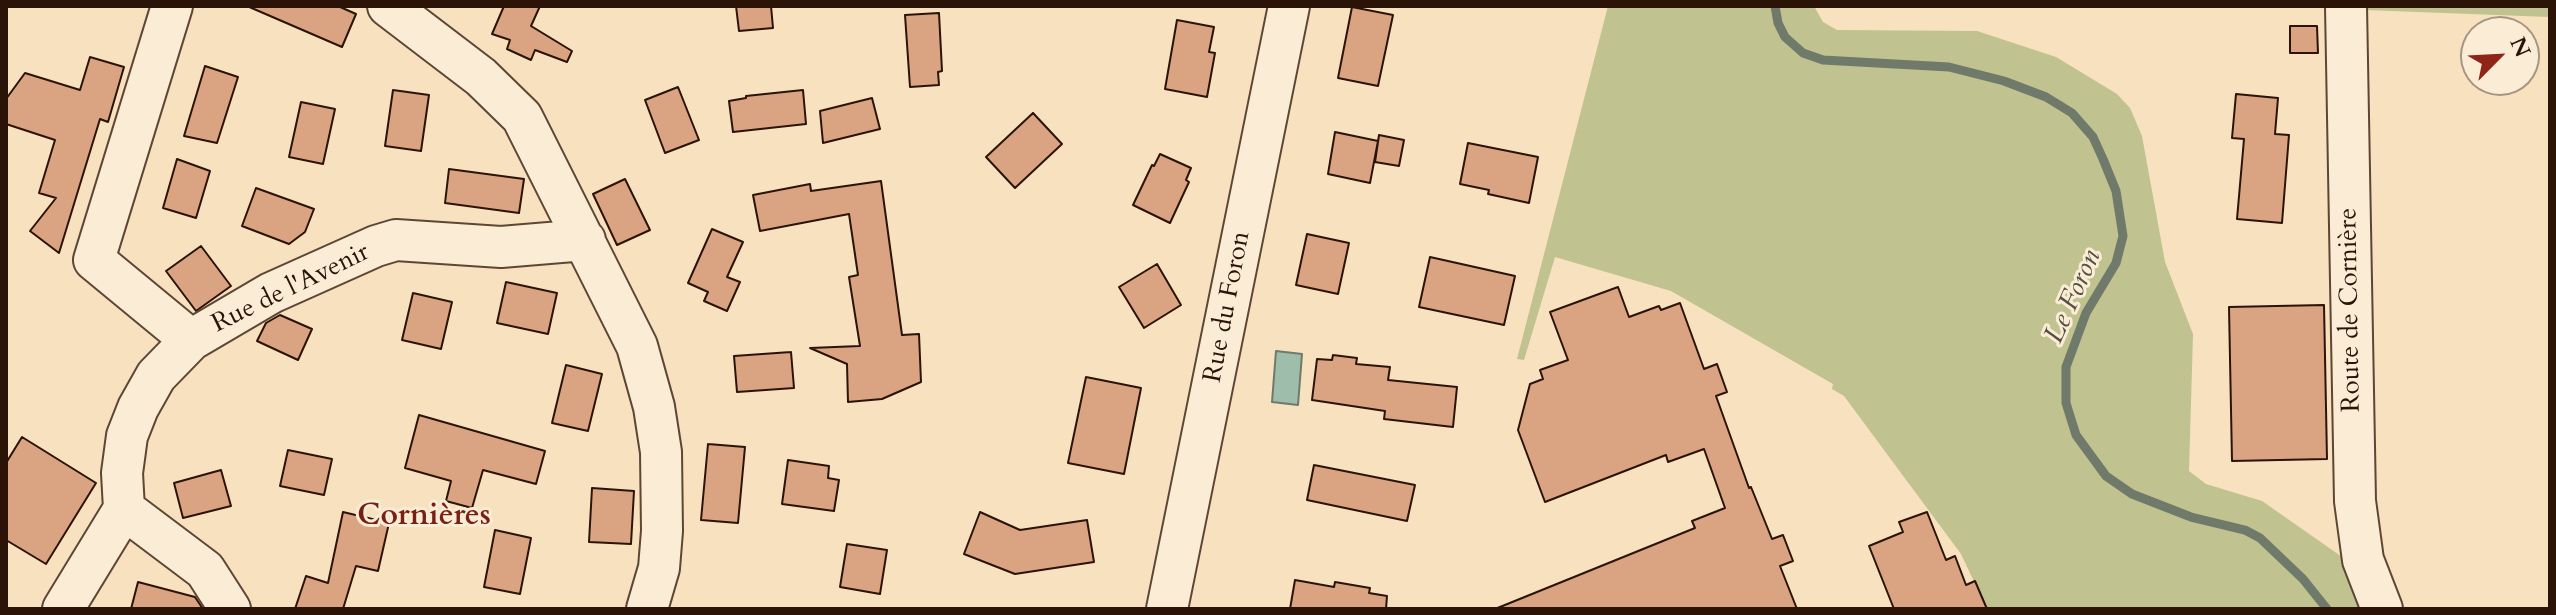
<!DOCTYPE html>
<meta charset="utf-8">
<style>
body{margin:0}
#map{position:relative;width:2556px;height:615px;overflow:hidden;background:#f7e1be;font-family:Cardo,serif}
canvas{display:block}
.frame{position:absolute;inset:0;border:8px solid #2b1308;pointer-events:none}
.north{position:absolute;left:2460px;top:16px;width:80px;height:80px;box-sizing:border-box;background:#faecd5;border:2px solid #a79583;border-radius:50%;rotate:66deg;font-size:22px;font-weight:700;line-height:32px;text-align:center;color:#2b1308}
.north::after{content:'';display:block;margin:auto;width:28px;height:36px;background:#8f2418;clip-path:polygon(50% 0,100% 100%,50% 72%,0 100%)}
</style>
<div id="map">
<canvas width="2556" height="615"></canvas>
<div class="frame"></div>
<div class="north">N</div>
</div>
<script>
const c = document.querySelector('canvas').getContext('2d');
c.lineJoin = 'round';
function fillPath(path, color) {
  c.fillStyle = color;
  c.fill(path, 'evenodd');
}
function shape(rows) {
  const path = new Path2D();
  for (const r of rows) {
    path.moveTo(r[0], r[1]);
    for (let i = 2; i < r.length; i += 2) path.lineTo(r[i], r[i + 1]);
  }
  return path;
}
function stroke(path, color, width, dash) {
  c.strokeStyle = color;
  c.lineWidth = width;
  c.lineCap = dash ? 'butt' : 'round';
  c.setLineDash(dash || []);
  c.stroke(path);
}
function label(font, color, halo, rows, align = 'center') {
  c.font = font + ' Cardo,serif';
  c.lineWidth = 6;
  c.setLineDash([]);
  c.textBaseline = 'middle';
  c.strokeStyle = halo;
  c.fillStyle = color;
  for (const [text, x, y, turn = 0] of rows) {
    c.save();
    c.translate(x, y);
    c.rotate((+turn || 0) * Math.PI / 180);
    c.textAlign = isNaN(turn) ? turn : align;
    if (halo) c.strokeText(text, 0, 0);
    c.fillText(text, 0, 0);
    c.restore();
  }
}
const green = shape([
 [1608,6,1814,6,1823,22,1837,30,1977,31,2056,57,2117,94,2130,108,2142,136,2165,262,2193,334,2189,471,2206,484,2262,501,2345,559,2367,609,1987,609,1961,554,1844,396,1832,389,1833,384,1671,291,1555,257,1524,360,1517,359],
 [2365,6,2550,6,2550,17,2365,10]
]);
const water = shape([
 [1276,351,1302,354,1298,405,1272,402,1276,351]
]);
const stream = shape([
 [1775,6,1778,23,1785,37,1803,53,1823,60,1949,67,2004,81,2046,97,2072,113,2093,137,2103,159,2116,191,2123,236,2116,263,2086,313,2066,367,2066,403,2076,435,2106,476,2132,494,2191,517,2245,530,2260,538,2303,579,2327,609]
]);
const building = shape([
 [247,6,338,6,356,14,342,47,247,6],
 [504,6,540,6,531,26,572,51,567,62,535,50,531,60,507,49,510,40,492,34,504,6],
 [736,6,771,6,773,28,739,31,736,6],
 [1352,7,1393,15,1378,86,1338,78,1352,7],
 [939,13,942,71,938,72,939,85,910,87,905,15,939,13],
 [1177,20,1214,27,1209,52,1215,53,1207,97,1165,89,1177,20],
 [2290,26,2317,26,2318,53,2290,53,2290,26],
 [90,57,124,67,108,122,100,119,59,253,30,231,56,198,39,193,55,140,6,124,6,99,25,73,80,90,90,57],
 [205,66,238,77,217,143,184,136,205,66],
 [678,87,699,140,665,153,645,100,678,87],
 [393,90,429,95,421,151,385,146,393,90],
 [803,90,806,124,733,132,729,101,746,98,746,96,803,90],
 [2236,94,2278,98,2275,134,2289,135,2282,223,2237,219,2244,139,2232,138,2236,94],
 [872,98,880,129,823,143,820,111,872,98],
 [301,102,335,109,323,164,289,157,301,102],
 [1033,113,1062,144,1015,188,986,157,1033,113],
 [1335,132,1378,141,1370,183,1328,174,1335,132],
 [1379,135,1404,140,1399,166,1375,162,1379,135],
 [1468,143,1538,157,1529,203,1488,194,1489,190,1460,184,1468,143],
 [1160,154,1191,168,1186,180,1189,182,1170,223,1133,205,1152,165,1154,166,1160,154],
 [177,159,210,171,196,218,163,208,177,159],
 [449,169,524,179,519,213,445,203,449,169],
 [625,179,650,230,617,245,593,194,625,179],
 [881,181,902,335,919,334,921,382,882,399,848,402,847,364,810,348,860,346,849,277,858,275,849,214,760,231,753,195,810,184,811,191,881,181],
 [256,188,314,209,305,232,289,244,242,226,256,188],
 [712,229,743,242,727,277,740,282,727,311,704,301,708,292,688,283,712,229],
 [1307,234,1349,243,1338,294,1296,285,1307,234],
 [201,246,231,286,196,311,166,271,201,246],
 [1430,257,1515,276,1504,325,1419,307,1430,257],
 [1157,264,1181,305,1144,328,1119,287,1157,264],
 [506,282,557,293,548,334,497,323,506,282],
 [1618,287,1629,317,1659,306,1661,310,1680,303,1704,369,1717,364,1727,392,1716,396,1749,488,1751,487,1772,539,1783,535,1793,561,1780,566,1797,609,1495,609,1695,528,1692,521,1725,508,1704,449,1668,462,1666,455,1545,502,1518,430,1530,384,1543,379,1540,370,1568,360,1550,312,1618,287],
 [413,293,452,302,441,349,402,340,413,293],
 [2324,305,2327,459,2232,461,2229,307,2324,305],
 [280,315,312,329,298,360,257,341,266,323,280,315],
 [791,352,794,388,737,392,734,356,791,352],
 [1333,355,1357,358,1356,364,1390,367,1388,380,1457,387,1453,427,1384,419,1385,411,1312,400,1317,359,1332,360,1333,355],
 [566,365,602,374,588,431,552,423,566,365],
 [1086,377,1141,388,1124,474,1068,463,1086,377],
 [419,415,545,451,536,484,483,470,472,508,446,501,451,481,405,468,419,415],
 [22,437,96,483,46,564,6,540,6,463,22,437],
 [708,444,745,447,738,523,701,520,708,444],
 [288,450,332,459,324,495,280,486,288,450],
 [788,460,829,466,828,478,839,480,834,511,782,504,788,460],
 [1314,465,1415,485,1407,521,1307,500,1314,465],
 [221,470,231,506,183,518,174,483,221,470],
 [592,488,634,491,631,544,589,542,592,488],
 [343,512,389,523,378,571,356,566,343,609,295,609,306,576,328,583,343,512],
 [980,512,1020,530,1087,520,1094,562,1015,574,964,554,980,512],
 [1927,512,1946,560,1955,556,1966,585,1975,581,1987,609,1894,609,1869,546,1903,532,1899,522,1927,512],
 [495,530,531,538,520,594,484,587,495,530],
 [847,544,887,550,880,594,840,587,847,544],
 [1295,580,1334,587,1335,582,1370,588,1369,593,1387,596,1386,609,1290,609,1295,580],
 [138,582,195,597,203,609,131,609,138,582]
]);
const minor = shape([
 [172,6,94,260,191,340,271,293,376,246,396,240,501,247,585,240],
 [388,6,481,77,522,117,637,346,654,407,661,452,662,531,659,568,647,609],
 [2346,6,2355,501,2363,560,2382,609],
 [124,509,205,570,230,609],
 [63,609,124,509,122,473,127,436,138,408,156,376,191,340],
 [1167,609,1289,6]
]);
const streetNames = [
 ["Rue de l'Avenir",291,289,-26],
 ["Rue du Foron",1228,307,-79],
 ["Route de Cornière",2351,310,-91]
];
const waterNames = [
 ["Le Foron",2074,297,-66]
];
const quarterNames = [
 ["Cornières",424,517]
];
fillPath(green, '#c0c28f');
fillPath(water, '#9ebeab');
stroke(water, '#707a6a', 2);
stroke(stream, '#707a6a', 9);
fillPath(building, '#daa382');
stroke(building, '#2b1308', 2);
stroke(minor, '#5e4636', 44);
stroke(minor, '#faecd5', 40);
label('26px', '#2b1308', '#faecd5', streetNames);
label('italic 28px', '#534f41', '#faecd5', waterNames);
label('bold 30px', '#7a1f14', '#faecd5', quarterNames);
</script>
